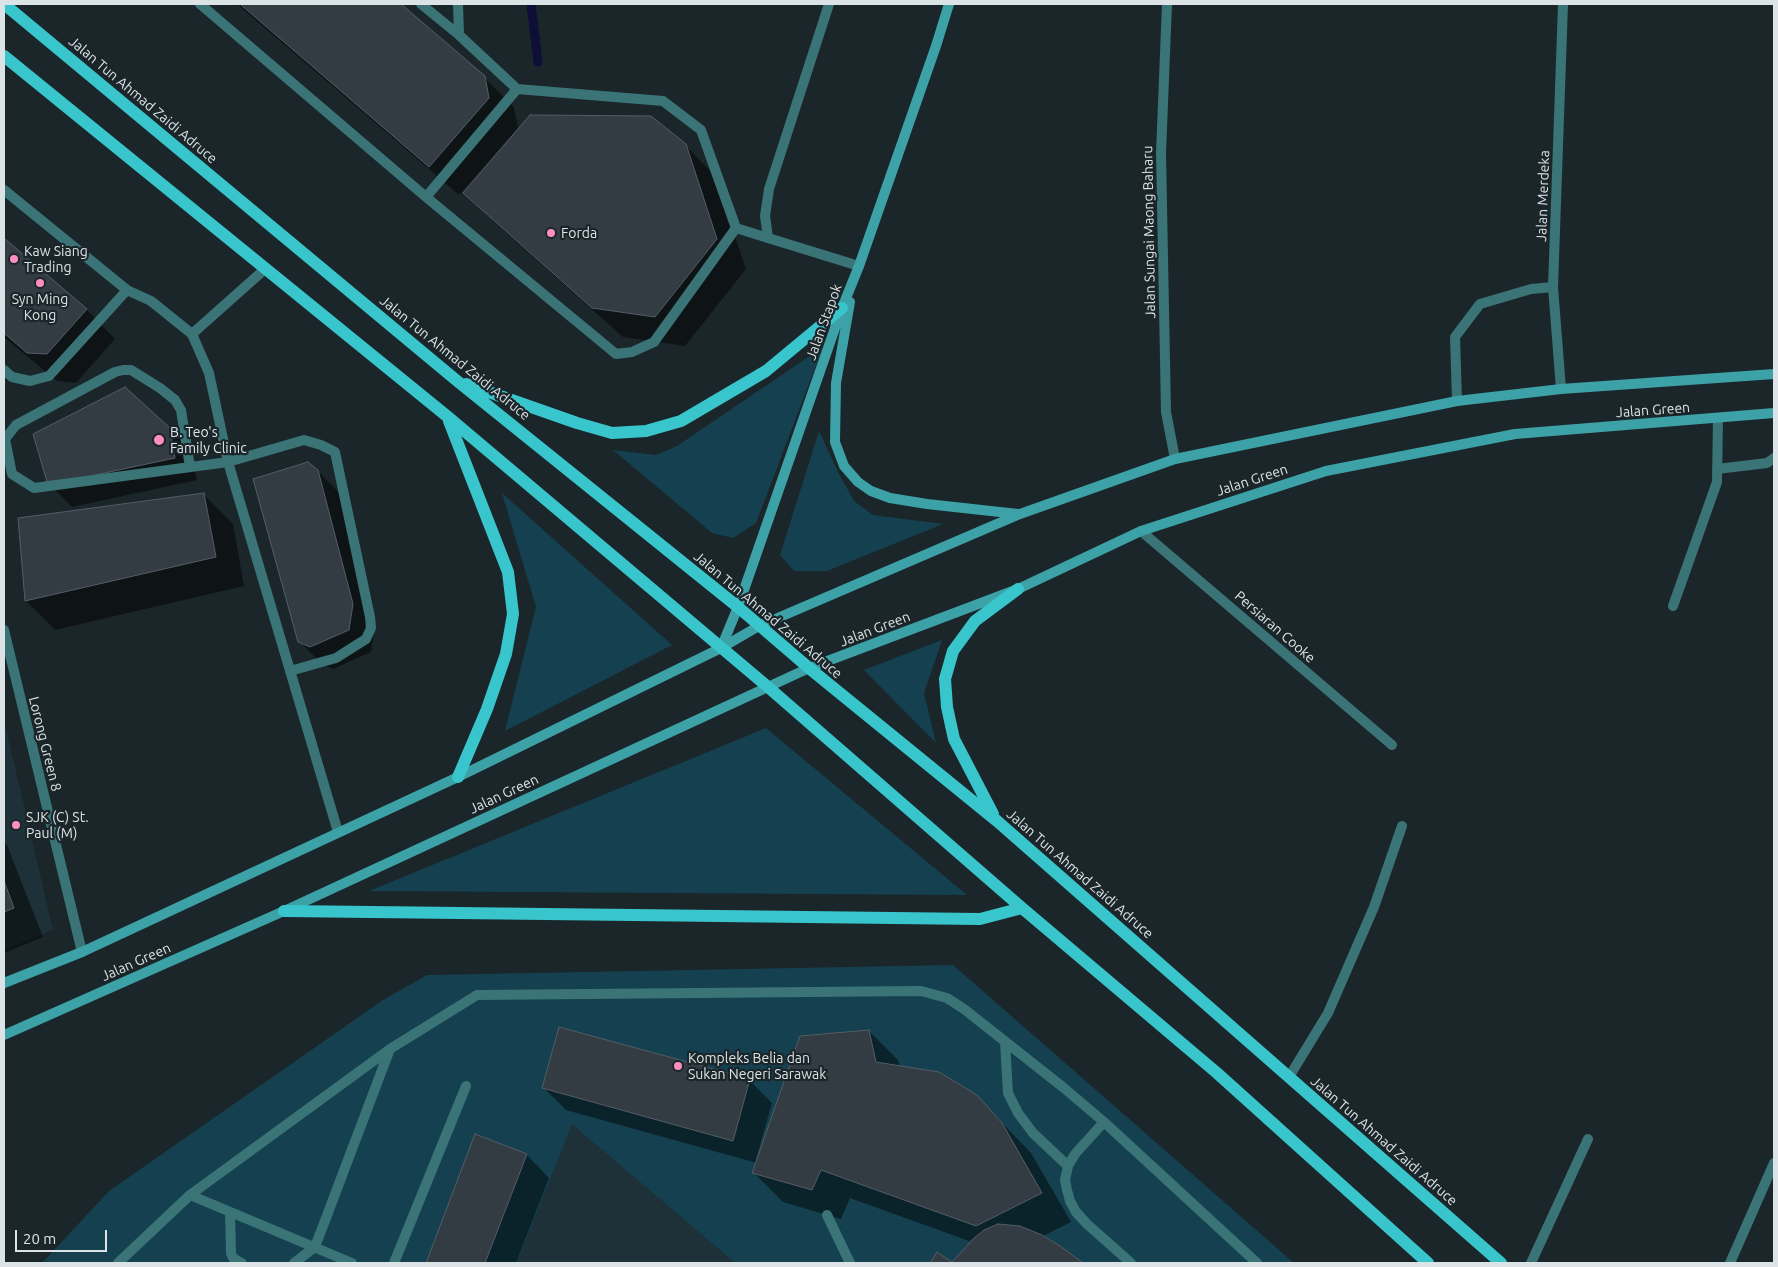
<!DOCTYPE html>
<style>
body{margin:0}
#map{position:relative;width:1778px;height:1267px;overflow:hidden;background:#1b262a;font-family:Ubuntu,sans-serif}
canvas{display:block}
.frame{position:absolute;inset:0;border:5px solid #dce3e6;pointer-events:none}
.scale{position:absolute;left:15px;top:1230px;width:92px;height:22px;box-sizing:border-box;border:2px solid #dce3e6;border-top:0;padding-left:6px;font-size:15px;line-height:18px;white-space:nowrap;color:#dce3e6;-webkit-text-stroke:4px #1b262a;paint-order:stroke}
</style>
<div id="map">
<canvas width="1778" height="1267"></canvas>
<div class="frame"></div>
<div class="scale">20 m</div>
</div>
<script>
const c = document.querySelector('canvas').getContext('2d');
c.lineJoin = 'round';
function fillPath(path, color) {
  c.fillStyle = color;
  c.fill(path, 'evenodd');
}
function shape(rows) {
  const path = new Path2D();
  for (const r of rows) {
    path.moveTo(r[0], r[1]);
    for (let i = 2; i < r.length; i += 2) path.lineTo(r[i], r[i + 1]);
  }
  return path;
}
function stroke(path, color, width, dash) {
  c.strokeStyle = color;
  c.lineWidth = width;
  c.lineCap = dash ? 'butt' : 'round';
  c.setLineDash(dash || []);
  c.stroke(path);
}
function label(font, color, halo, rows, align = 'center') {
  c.font = font + ' Ubuntu,sans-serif';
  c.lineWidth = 4.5;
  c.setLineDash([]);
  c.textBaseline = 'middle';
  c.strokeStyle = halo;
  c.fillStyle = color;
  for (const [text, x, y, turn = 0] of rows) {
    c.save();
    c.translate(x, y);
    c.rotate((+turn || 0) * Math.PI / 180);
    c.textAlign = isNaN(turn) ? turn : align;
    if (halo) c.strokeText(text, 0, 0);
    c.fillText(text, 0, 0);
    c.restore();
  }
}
const built = shape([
 [4,720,53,930,4,950],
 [572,1123,735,1263,517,1263]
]);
const green = shape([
 [823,347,756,523,733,538,712,533,613,450,656,455,677,446],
 [819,431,838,472,854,501,873,515,943,524,827,571,794,571,780,555],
 [502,493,672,645,505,731,536,607],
 [942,640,924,693,936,743,864,670],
 [766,728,967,895,369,891],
 [953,965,1294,1263,735,1263,572,1124,517,1263,42,1263,109,1191,383,1000,427,975]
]);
const shadow = shape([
 [237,4,399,4,484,77,514,107,518,128,459,195],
 [685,145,714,175,746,269,685,346,623,337,494,222,465,193],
 [4,240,86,309,115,339,76,383,57,381,4,337],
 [168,428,191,451,197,480,72,507,49,484],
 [318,471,340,494,375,627,371,652,333,669,322,664,299,641],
 [204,495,233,524,244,586,55,630,26,601],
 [4,842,7,845,43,937,4,953],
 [560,1028,750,1081,772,1103,756,1159,758,1159,869,1031,898,1060,900,1067,976,1096,1031,1153,1071,1222,1043,1236,1081,1263,952,1263,972,1242,850,1198,841,1219,783,1202,754,1173,757,1163,566,1110,543,1087],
 [476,1136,527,1155,549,1178,516,1263,427,1263]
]);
const stream = shape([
 [531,4,538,62]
]);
const building = shape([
 [240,4,401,4,485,76,489,98,429,167,240,4],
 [530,115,651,116,686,144,717,239,655,317,592,308,463,193,530,115],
 [4,238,87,309,47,354,27,353,4,333,4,238],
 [125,387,169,427,175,458,48,485,33,434,125,387],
 [308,462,318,470,353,604,349,630,310,647,298,642,253,479,308,462],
 [204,493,216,557,25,601,18,518,204,493],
 [4,881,14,908,4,912,4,881],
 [559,1027,750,1079,733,1141,542,1088,559,1027],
 [869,1030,876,1062,939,1072,977,1095,1002,1123,1042,1193,976,1226,821,1170,812,1190,752,1173,800,1036,869,1030],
 [475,1134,527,1154,485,1263,426,1263,475,1134],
 [998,1224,1020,1226,1042,1235,1060,1246,1083,1263,930,1263,937,1252,952,1262,973,1239,984,1230,998,1224]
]);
const lane = shape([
 [200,4,426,197,616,354,632,352,654,342,736,228,701,130,663,101,517,89,459,35,421,4],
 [458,4,459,35],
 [426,197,517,89],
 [736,228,768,238],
 [1457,401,1455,337,1480,304,1531,289,1553,287],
 [190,467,181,410,175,400,160,388,131,370,123,370,115,372,16,425,5,439,12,474,34,488,228,462,304,440,321,445,335,452,370,617,371,628,366,639,336,658,290,671],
 [1717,469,1767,463,1774,458],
 [1673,606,1717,482,1718,418],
 [1005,1042,1008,1093,1018,1113,1033,1133,1068,1166],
 [1104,1122,1075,1154,1068,1166,1065,1180,1067,1190,1070,1201,1076,1212,1087,1224,1131,1263],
 [190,1195,352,1263],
 [230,1212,231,1253,233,1258,242,1263],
 [827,1215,850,1263],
 [118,1263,190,1195,390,1049,477,995,921,991,947,998,964,1009,1064,1088,1104,1122,1257,1263],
 [294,1263,315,1247,390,1049],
 [394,1263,466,1086],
 [1531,1263,1588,1139]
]);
const street = shape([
 [829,4,769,189,765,216,768,238,859,266],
 [1167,4,1161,153,1166,412,1175,459],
 [4,190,127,290,151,301,192,334,209,373,228,462,338,832],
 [192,334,265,269],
 [4,370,12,377,30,381,49,376,127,290],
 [1561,389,1553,287,1563,4],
 [1141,531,1392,745],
 [4,630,82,952],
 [1289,1077,1328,1013,1374,907,1402,826],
 [1730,1263,1774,1163]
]);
const secondary = shape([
 [850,302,836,383,835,442,844,466,858,482,871,491,890,498,927,504,1018,514],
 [721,648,738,607,842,308,859,266,936,46,949,4],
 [4,983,82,952,458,777,721,648,759,626,1020,514,1175,459,1457,401,1561,389,1774,374],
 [4,1035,284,911,809,668,1018,589,1141,531,1326,471,1515,434,1774,413]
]);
const primary = shape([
 [4,4,456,380,738,607,809,668,997,821,1501,1263],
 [4,56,448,417,768,687,1022,908,1217,1073,1428,1263],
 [466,384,577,423,612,433,646,431,681,421,766,371,842,308],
 [449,421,508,572,513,614,506,654,487,709,458,777],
 [993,814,954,739,947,707,945,679,953,651,975,621,1018,589],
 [284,911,980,919,1022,908]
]);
const markers = [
 [551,233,5,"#fd8ebf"],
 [14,259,5,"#fd8ebf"],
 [40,283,5,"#fd8ebf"],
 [159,440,6,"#fd8ebf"],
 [16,825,5,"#fd8ebf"],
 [678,1066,5,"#fd8ebf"]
];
const streetNames = [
 ["Jalan Tun Ahmad Zaidi Adruce",143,100,40],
 ["Jalan Merdeka",1543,196,-88],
 ["Jalan Sungai Maong Baharu",1149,232,-91],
 ["Jalan Stapok",824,322,-70],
 ["Jalan Tun Ahmad Zaidi Adruce",455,358,39],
 ["Jalan Green",1653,410,-4],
 ["Jalan Green",1252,480,-18],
 ["Jalan Tun Ahmad Zaidi Adruce",768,615,40],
 ["Persiaran Cooke",1275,627,41],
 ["Jalan Green",875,629,-21],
 ["Lorong Green 8",45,744,76],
 ["Jalan Green",504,794,-25],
 ["Jalan Tun Ahmad Zaidi Adruce",1080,874,41],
 ["Jalan Green",136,962,-24],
 ["Jalan Tun Ahmad Zaidi Adruce",1384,1141,41]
];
const poiNames = [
 ["Forda",561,233],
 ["Kaw Siang",24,251],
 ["Trading",24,267],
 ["Syn Ming",40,299,"center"],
 ["Kong",40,315,"center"],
 ["B. Teo's",170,432],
 ["Family Clinic",170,448],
 ["SJK (C) St.",26,817],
 ["Paul (M)",26,833],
 ["Kompleks Belia dan",688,1058],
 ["Sukan Negeri Sarawak",688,1074]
];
fillPath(built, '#1e3138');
fillPath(green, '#14404f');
fillPath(shadow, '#0007');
stroke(stream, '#0e0e36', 9);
fillPath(building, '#333b43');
stroke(building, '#555d67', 1);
stroke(lane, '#3a7477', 10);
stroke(street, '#3a7477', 10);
stroke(secondary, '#3ca2a7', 10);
stroke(primary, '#38c5cc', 12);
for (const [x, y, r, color] of markers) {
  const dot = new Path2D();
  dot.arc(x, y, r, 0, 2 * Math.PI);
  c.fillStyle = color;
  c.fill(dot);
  stroke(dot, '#1b262a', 2);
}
label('14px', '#dce3e6', '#1b262a', streetNames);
label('14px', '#dce3e6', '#1b262a', poiNames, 'left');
</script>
